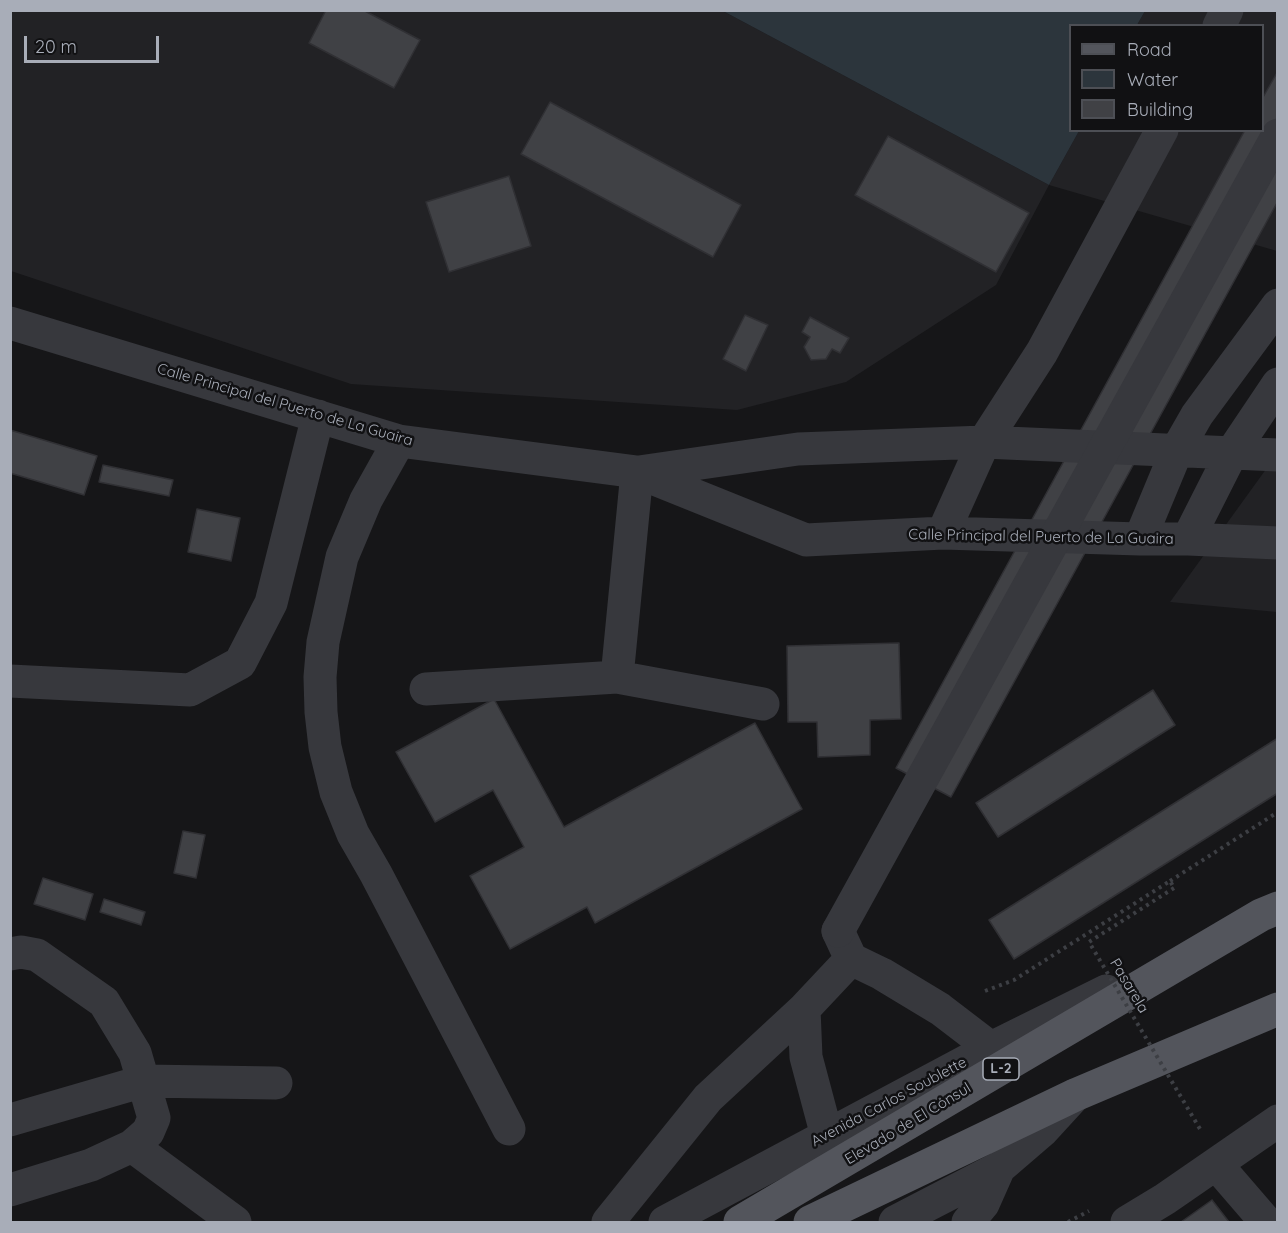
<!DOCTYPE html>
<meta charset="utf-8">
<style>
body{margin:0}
#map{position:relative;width:1288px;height:1233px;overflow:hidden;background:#161618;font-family:Quicksand,sans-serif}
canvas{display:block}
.frame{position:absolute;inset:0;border:12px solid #a8adb8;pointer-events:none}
.legend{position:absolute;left:1069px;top:24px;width:195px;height:108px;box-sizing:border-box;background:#111113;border:2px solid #4d4f55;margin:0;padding:8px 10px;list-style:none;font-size:18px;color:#a8adb8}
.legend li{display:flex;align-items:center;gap:12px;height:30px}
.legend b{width:30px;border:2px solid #4d4f55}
.scale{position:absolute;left:24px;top:36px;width:135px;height:27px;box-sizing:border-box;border:3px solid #a8adb8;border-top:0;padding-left:8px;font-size:18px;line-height:21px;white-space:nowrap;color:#a8adb8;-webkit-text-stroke:4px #111113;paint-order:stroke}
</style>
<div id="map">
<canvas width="1288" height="1233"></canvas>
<div class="frame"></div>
<ul class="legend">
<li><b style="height:8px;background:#53555c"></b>Road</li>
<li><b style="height:16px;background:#2c353c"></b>Water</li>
<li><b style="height:16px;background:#404145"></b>Building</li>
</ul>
<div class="scale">20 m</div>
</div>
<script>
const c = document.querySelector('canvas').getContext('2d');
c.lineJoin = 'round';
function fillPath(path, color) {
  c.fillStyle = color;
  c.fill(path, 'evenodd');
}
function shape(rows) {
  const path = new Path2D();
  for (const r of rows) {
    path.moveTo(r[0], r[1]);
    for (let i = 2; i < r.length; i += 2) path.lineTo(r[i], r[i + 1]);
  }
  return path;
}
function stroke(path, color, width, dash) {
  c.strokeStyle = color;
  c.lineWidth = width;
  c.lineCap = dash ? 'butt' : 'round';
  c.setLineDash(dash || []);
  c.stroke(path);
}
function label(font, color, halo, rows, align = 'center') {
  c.font = font + ' Quicksand,sans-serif';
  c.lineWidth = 5;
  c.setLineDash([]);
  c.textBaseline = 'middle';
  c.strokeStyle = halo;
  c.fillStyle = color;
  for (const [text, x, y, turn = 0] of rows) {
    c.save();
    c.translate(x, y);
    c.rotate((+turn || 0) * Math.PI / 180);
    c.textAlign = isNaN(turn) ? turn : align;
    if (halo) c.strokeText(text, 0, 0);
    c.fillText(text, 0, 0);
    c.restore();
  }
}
const built = shape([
 [11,11,723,11,1049,185,1079,131,1262,130,1262,26,1137,25,1145,11,1277,11,1277,251,1049,185,996,285,846,382,737,410,351,384,11,271],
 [1277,454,1277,612,1170,602]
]);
const water = shape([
 [723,11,1145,11,1137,25,1070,26,1070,130,1079,131,1049,185]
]);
const building = shape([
 [326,10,363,10,420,40,394,88,309,43,326,10],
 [1278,71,1278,201,951,797,896,768,1245,130,1262,130,1262,99,1278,71],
 [550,102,741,205,713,257,521,154,550,102],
 [888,136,1029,213,996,272,855,195,888,136],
 [509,176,531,246,449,272,426,202,509,176],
 [745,315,768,325,746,371,723,359,745,315],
 [810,317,849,338,840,353,832,349,826,359,811,360,804,347,810,337,802,332,810,317],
 [10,430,97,456,84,495,10,473,10,430],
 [103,465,173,480,169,496,99,482,103,465],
 [197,509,240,518,231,561,188,552,197,509],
 [899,643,901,719,870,720,870,755,818,757,817,722,788,722,787,646,899,643],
 [1153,690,1175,725,998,837,976,803,1153,690],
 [494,699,564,827,755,723,802,809,595,923,587,907,510,949,470,876,524,847,493,790,435,822,396,752,494,699],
 [1278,738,1278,793,1014,959,989,920,1278,738],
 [183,831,205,835,196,878,174,873,183,831],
 [43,878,93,894,85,920,34,904,43,878],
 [104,899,145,912,141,925,100,912,104,899],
 [1212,1200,1229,1222,1181,1222,1212,1200]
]);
const path = shape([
 [1170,881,1278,812],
 [985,991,1014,980,1170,881,1174,888],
 [1068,1222,1089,1211]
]);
const minor = shape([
 [1219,26,1227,10],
 [10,323,399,441,637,472,806,540,943,533,1140,539,1188,539,1278,543],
 [399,441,366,500,342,557,323,642,320,677,321,712,325,747,336,792,353,834,376,874,509,1129],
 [639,472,798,449,984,442,1278,455],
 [943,533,984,442,1042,352,1162,130],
 [1140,539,1177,450,1197,415,1278,305],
 [1188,539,1231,454,1278,384],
 [617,677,637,472],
 [10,681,190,690,240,663,271,603,318,416],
 [426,689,617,677,763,704],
 [10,954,21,952,37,955,104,1002,135,1053,154,1118,148,1132,132,1146,91,1165,10,1190],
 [851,959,882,974,940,1009,991,1048],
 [10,1120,144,1081,276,1083],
 [827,1136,806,1057,804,1009,851,959,838,931],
 [132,1146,235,1222],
 [1216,1164,1266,1222],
 [608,1222,708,1098,804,1009],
 [665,1222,991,1048,1106,991],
 [895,1222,999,1168,1042,1131,1075,1095],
 [968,1222,983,1204,999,1168],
 [1127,1222,1165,1199,1278,1121]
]);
const major = shape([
 [740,1222,1261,915,1278,908],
 [810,1222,1075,1095,1278,1009]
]);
const pathBridge = shape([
 [1174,888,1089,942,1200,1129]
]);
const minorBridge = shape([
 [838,931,1278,135]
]);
const shields = [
 [1001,1069,36]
];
const shieldNames = [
 ["L-2",1001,1069]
];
const streetNames = [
 ["Calle Principal del Puerto de La Guaira",285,405,16],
 ["Calle Principal del Puerto de La Guaira",1041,537,1],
 ["Pasarela",1129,986,59],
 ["Avenida Carlos Soublette",889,1102,-28],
 ["Elevado de El Cónsul",908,1124,-31]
];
fillPath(built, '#222225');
fillPath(water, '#2c353c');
fillPath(building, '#404145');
stroke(building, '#303034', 1.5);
stroke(path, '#3d3f44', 4, [3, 4.5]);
stroke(minor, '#37383d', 33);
stroke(major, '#53555c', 33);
stroke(pathBridge, '#3d3f44', 4, [3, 4.5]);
stroke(minorBridge, '#37383d', 33);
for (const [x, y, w] of shields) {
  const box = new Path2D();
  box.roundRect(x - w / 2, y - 11, w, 22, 4.5);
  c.fillStyle = '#111113';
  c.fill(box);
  stroke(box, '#a8adb8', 1.5);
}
label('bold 14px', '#a8adb8', null, shieldNames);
label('15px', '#a8adb8', '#111113', streetNames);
</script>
